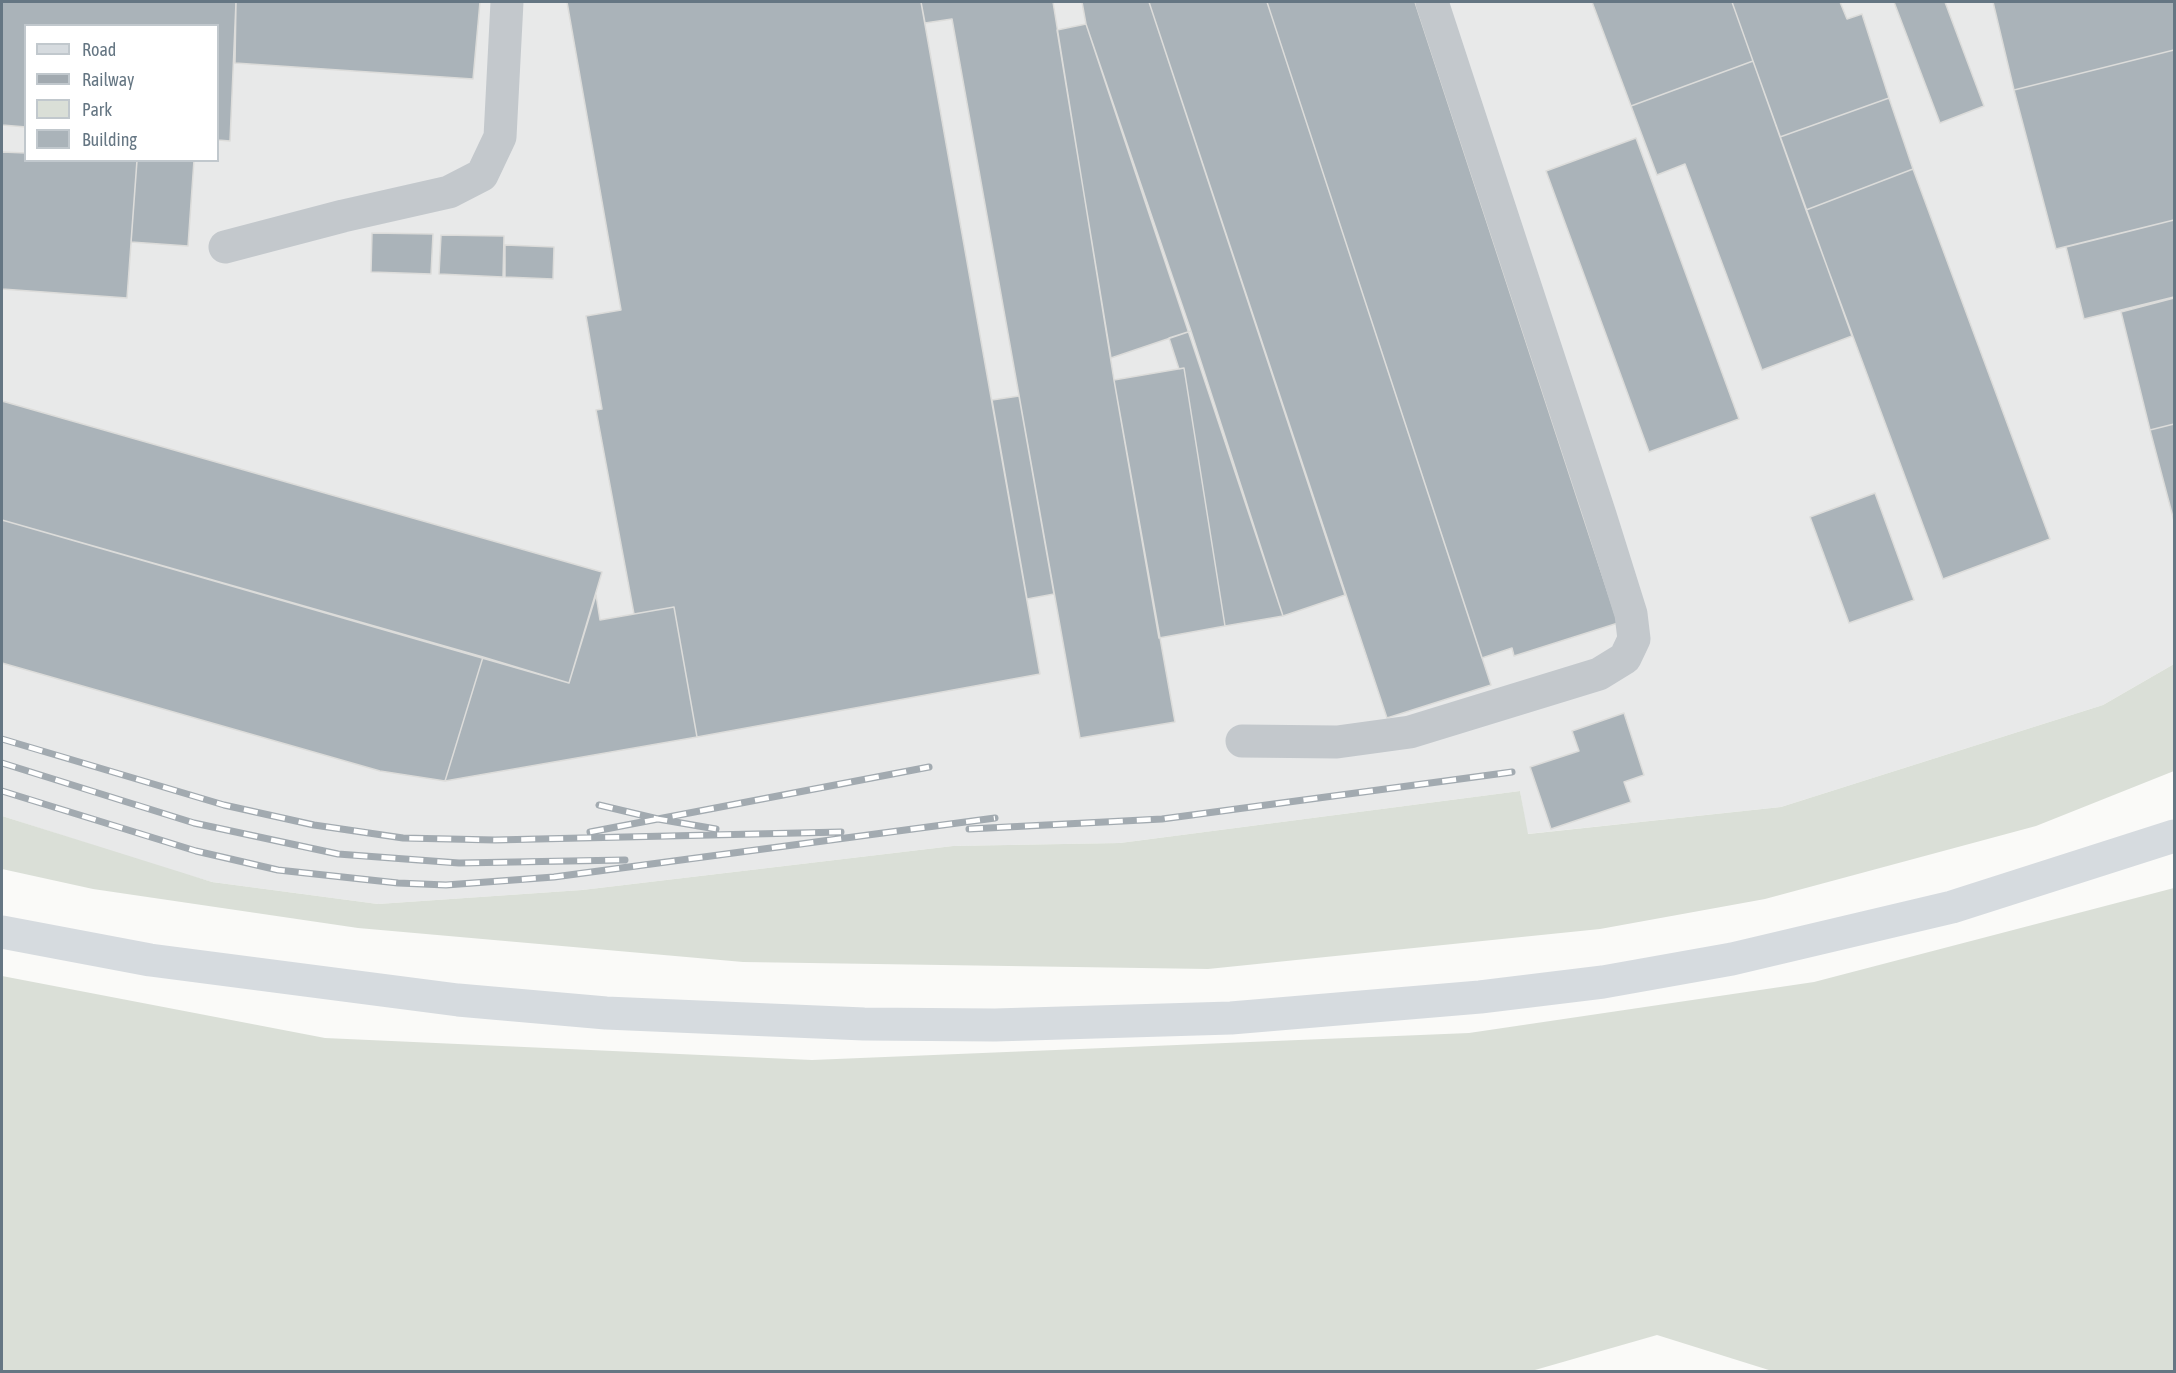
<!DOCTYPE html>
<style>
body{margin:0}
#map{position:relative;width:2176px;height:1373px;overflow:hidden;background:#fafaf8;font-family:"Asap Condensed",sans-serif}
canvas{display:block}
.frame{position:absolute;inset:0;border:3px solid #657683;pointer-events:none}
.legend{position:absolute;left:24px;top:24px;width:195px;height:138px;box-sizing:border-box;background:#fff;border:2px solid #c1c8cd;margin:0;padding:8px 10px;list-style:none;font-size:18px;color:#657683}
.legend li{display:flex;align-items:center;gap:12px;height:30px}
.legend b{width:30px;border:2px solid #c1c8cd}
</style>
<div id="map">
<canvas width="2176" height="1373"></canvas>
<div class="frame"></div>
<ul class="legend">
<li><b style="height:8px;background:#d6dbdf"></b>Road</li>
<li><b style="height:8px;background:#a2aab0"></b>Railway</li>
<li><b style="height:16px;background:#dadfd7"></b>Park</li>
<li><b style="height:16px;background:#aab3b9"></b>Building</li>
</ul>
</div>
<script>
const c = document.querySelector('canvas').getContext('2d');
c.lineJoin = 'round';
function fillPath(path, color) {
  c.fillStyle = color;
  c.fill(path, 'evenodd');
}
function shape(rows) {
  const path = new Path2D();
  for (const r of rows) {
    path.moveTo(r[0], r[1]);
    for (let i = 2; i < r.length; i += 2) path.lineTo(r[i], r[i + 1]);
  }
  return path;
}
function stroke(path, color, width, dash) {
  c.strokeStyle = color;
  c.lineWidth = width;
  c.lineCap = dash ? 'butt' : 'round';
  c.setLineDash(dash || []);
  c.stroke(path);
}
const built = shape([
 [2,2,2174,2,2174,664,2103,705,1781,807,1527,834,1520,791,1120,843,953,846,582,890,378,904,212,882,167,869,2,816],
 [26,26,218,26,218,160,26,160]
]);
const green = shape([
 [2174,664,2174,771,2036,826,1765,899,1600,929,1208,969,743,962,358,928,93,889,2,869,2,816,212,882,378,904,582,890,953,846,1120,843,1520,791,1528,834,1781,807,2103,705],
 [2174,888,2174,1371,1772,1371,1657,1335,1528,1372,2,1371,2,976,325,1038,812,1060,1469,1033,1814,982]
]);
const building = shape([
 [2,2,236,2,230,141,218,140,218,26,26,26,26,127,2,125,2,2],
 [236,2,480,2,473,79,235,63,236,2],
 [567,2,921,2,1040,674,697,737,674,607,634,614,596,410,602,409,586,316,621,310,567,2],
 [921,2,1053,2,1114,380,1175,722,1080,738,952,19,925,23,921,2],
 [1082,2,1149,2,1345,595,1283,616,1086,24,1082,2],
 [1149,2,1267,2,1491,685,1387,718,1149,2],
 [1267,2,1415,2,1618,623,1514,656,1512,648,1482,658,1267,2],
 [1592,2,1732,2,1753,61,1631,106,1592,2],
 [1732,2,1840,2,1847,19,1862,14,1889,98,1780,137,1732,2],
 [1894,2,1945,2,1984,106,1940,123,1894,2],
 [1993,2,2174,2,2174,50,2014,90,1993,2],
 [1086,24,1191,331,1111,358,1057,30,1086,24],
 [2174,50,2174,220,2056,249,2014,90,2174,50],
 [1753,61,1852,336,1762,370,1685,164,1657,175,1631,106,1753,61],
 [1889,98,1913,169,1806,210,1780,137,1889,98],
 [1636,138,1739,419,1649,452,1546,171,1636,138],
 [2,152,26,153,26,160,137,161,127,298,2,289,2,152],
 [194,160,188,246,131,242,137,160,194,160],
 [1913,169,2050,539,1943,579,1806,210,1913,169],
 [2174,220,2174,297,2084,319,2066,247,2174,220],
 [372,233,433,234,431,274,371,272,372,233],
 [441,235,504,236,503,277,439,274,441,235],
 [505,245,554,247,553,279,505,277,505,245],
 [2174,298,2174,424,2150,430,2121,312,2174,298],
 [1191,331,1283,616,1225,626,1184,368,1179,369,1169,338,1191,331],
 [1184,368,1225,626,1159,638,1114,380,1184,368],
 [1019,396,1054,594,1027,599,992,400,1019,396],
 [2,401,602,572,569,683,2,520,2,401],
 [2174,424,2174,521,2150,430,2174,424],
 [1875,493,1914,600,1849,623,1810,517,1875,493],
 [2,520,483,657,445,781,380,771,2,663,2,520],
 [596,595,600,620,674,607,697,737,445,781,483,657,569,683,596,595],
 [1624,713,1644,775,1624,782,1631,802,1551,829,1530,767,1579,751,1572,731,1624,713]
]);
const minor = shape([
 [225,247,343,216,449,192,482,175,500,137,507,2],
 [1242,741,1337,742,1410,732,1599,674,1625,658,1634,639,1631,614,1600,515,1432,2]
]);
const major = shape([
 [2,932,150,960,458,1000,606,1013,864,1024,995,1025,1231,1018,1480,997,1603,982,1732,959,1952,907,2174,836]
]);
const rail = shape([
 [2,739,224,805,314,825,403,838,495,840,841,832],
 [2,763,194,823,338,854,459,863,625,860],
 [2,791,196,851,278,870,398,883,446,885,554,877,995,818],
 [599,805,658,819,716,829],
 [969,829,1162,819,1512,772],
 [590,832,929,767]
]);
fillPath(built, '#e8e9e9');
fillPath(green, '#dadfd7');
fillPath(building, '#aab3b9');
stroke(building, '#dcdcda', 1.5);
stroke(minor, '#c3c8cc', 33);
stroke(major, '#d6dbdf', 33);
stroke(rail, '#a2aab0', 7);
stroke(rail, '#fff', 4.5, [14]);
</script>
